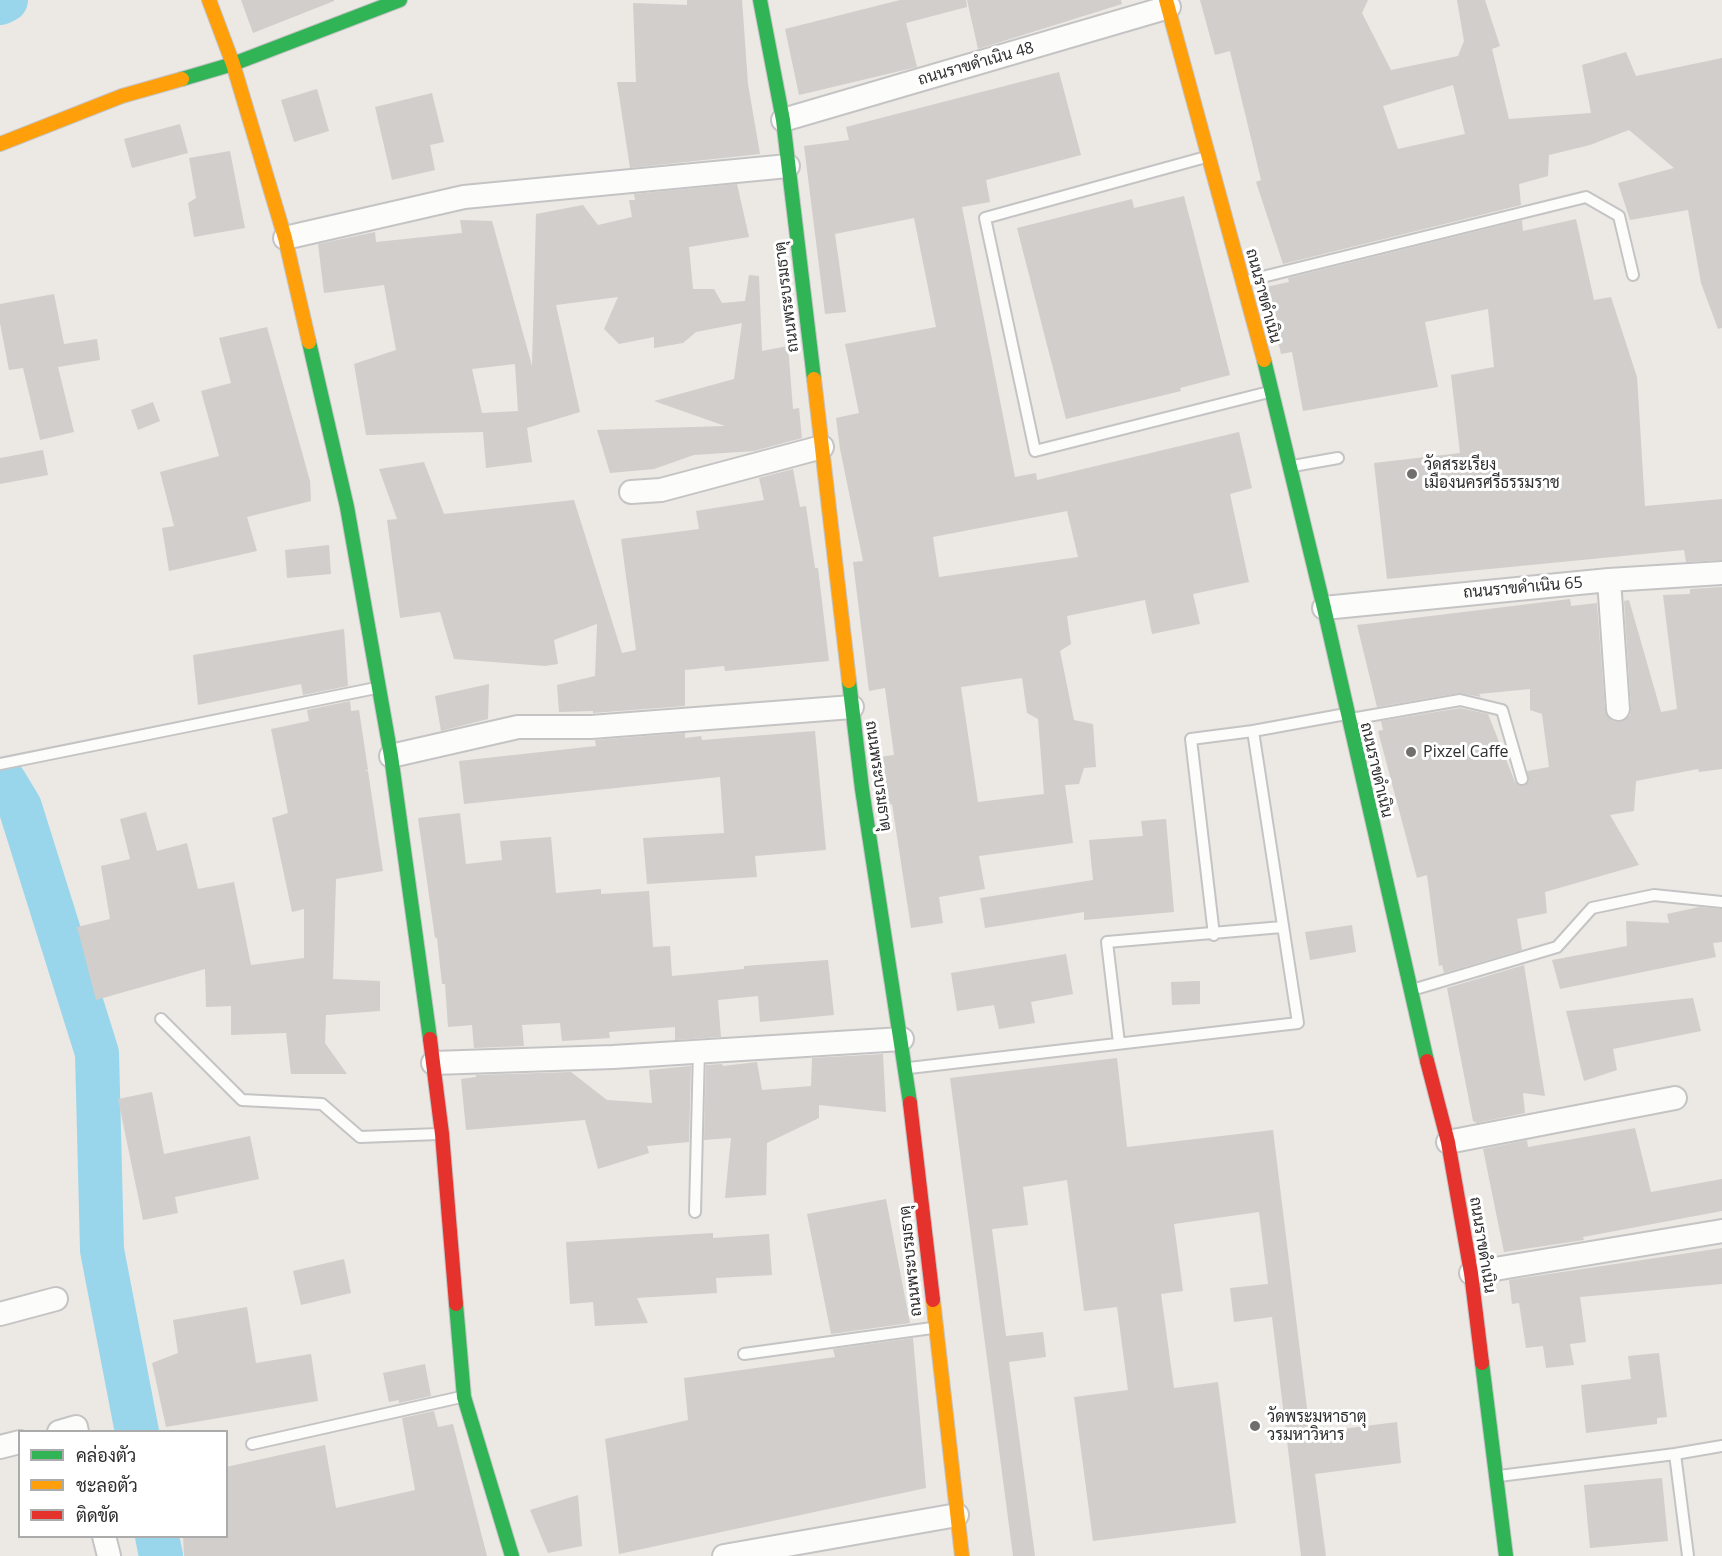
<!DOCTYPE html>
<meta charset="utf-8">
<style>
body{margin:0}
#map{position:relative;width:1722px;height:1556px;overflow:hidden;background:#ece8e4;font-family:"Open Sans",Sarabun,sans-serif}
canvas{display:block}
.legend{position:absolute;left:18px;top:1430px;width:210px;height:108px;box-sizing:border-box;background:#fff;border:2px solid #ababab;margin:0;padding:8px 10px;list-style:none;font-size:18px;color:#2e2e2e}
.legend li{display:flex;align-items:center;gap:12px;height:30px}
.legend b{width:30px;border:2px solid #ababab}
</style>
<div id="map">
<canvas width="1722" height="1556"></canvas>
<ul class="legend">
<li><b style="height:8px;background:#30b455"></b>คล่องตัว</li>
<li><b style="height:8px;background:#ff9f0a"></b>ชะลอตัว</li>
<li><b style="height:8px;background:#e5322d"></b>ติดขัด</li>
</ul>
</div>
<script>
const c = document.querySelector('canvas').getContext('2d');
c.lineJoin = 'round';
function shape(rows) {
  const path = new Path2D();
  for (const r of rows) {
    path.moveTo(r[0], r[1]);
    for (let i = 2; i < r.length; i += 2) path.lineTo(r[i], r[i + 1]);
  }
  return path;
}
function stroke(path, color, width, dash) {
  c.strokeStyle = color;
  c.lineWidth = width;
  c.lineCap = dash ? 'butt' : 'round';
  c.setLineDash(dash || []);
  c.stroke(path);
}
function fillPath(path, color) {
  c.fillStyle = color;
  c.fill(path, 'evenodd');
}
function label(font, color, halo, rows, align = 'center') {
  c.font = font + ' "Open Sans",Sarabun,sans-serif';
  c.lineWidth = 6;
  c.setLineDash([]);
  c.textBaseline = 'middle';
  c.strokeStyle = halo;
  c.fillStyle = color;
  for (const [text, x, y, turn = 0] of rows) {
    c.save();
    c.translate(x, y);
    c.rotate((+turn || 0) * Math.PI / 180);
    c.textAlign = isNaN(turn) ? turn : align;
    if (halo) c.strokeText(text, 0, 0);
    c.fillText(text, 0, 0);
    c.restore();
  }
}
const river = shape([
 [0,3,6,0],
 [5,782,20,807,97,1053,102,1250,137,1432],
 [157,1536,161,1556]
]);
const building = shape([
 [241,0,334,0,334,1,253,33],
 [687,0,742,0,748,84,760,154,630,168,617,82,636,82,633,3,687,5],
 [900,0,966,0,967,7,906,23,917,67,799,95,785,29],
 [967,0,1121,0,1122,4,978,49],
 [1200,0,1368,0,1362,13,1391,70,1458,56,1464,41,1457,0,1485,0,1500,46,1492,49,1509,119,1591,113,1582,65,1626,52,1636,76,1722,58,1722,328,1718,329,1701,283,1688,210,1630,220,1618,183,1674,168,1629,130,1590,145,1549,155,1548,176,1519,184,1521,205,1283,264,1256,182,1261,180,1230,51,1215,55],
 [1453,85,1465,134,1398,149,1383,106],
 [1059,72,1081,155,986,180,990,202,962,207,1015,477,1036,473,1037,480,1239,432,1252,488,1230,494,1249,582,1193,594,1200,624,1152,634,1145,600,1067,616,1071,644,1060,651,1074,720,1093,724,1096,767,1084,768,1079,784,1065,785,1073,843,979,856,985,889,939,897,943,923,911,928,892,804,887,805,880,757,894,755,885,688,869,691,853,562,863,561,840,449,836,418,859,413,845,344,936,327,914,218,835,234,846,312,825,314,804,146,849,140,846,127],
 [1067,511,1078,557,939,577,933,537],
 [1022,678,1027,713,1038,719,1044,794,978,802,961,687],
 [317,89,329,131,294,142,281,100],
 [432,93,444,142,430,145,435,170,392,180,375,107],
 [180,124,188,153,132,168,124,139],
 [230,151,245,228,194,237,188,203,196,198,189,158],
 [737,184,749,237,689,247,693,289,714,289,722,303,745,301,749,275,759,276,762,351,788,346,793,409,799,408,802,438,754,451,694,455,654,469,610,473,597,430,725,426,654,401,734,379,742,323,696,332,683,343,654,348,654,337,619,344,604,329,618,297,556,305,580,412,527,428,532,462,486,468,483,432,366,435,354,364,396,350,384,285,324,293,318,244,375,232,376,242,462,233,460,220,492,221,532,366,536,214,583,205,598,225,632,217,629,200,635,200,634,194],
 [515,364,518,411,482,413,472,369],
 [1184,196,1230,375,1180,388,1181,391,1066,419,1017,228,1132,199,1134,208],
 [1576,219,1594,300,1611,297,1637,377,1645,506,1722,499,1722,560,1686,562,1684,550,1387,579,1374,463,1460,453,1451,375,1494,367,1488,309,1425,322,1438,387,1303,411,1292,352,1281,354,1266,287,1289,282,1288,278,1522,220,1523,231],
 [54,294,64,344,97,339,100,360,58,367,74,432,40,440,23,368,9,370,0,323,0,304],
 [267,327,310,481,311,501,247,517,257,551,169,571,162,528,174,526,160,472,219,456,201,391,231,383,219,338],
 [153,402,160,421,138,430,131,410],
 [43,450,48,475,0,484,0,458],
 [424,462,444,514,574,500,622,653,636,650,621,539,699,529,696,511,764,500,759,478,793,469,800,507,806,506,815,568,818,568,829,661,725,671,724,666,685,670,685,706,593,713,593,711,559,712,557,685,595,676,597,624,554,640,558,664,545,666,454,659,440,612,400,618,387,520,397,519,379,469],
 [329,545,331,574,287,578,285,550],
 [1722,587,1722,769,1699,772,1698,769,1636,781,1634,811,1610,815,1639,865,1545,892,1547,913,1517,919,1522,950,1444,973,1442,965,1439,966,1427,875,1417,878,1378,731,1383,730,1381,721,1460,708,1488,714,1515,782,1524,786,1529,781,1527,771,1549,767,1542,714,1530,710,1530,689,1479,694,1481,697,1459,693,1377,707,1357,625,1570,599,1571,606,1597,603,1605,710,1612,721,1620,722,1630,715,1631,708,1624,601,1629,600,1661,712,1677,709,1663,595,1690,594,1690,589],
 [344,629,348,686,303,695,301,684,198,705,193,655],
 [489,684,488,719,441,731,435,696],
 [350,701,351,711,359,710,368,770,364,771,368,771,383,871,336,879,333,979,380,981,380,1011,326,1015,325,1043,347,1074,291,1074,286,1033,231,1035,231,1006,206,1007,205,969,96,1000,77,927,110,919,101,866,130,859,120,819,146,812,157,851,187,843,198,889,234,882,251,965,304,958,304,909,292,912,272,818,288,813,271,729,309,721,307,710],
 [815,731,826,850,755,856,757,877,647,884,643,838,724,833,720,777,464,804,459,761,596,746,595,740,685,733,685,738,701,736,702,740],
 [460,813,466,864,502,860,500,841,551,837,556,893,601,889,601,894,649,891,653,947,670,946,672,976,744,969,744,966,828,960,834,1015,760,1022,758,996,718,1000,721,1037,675,1040,675,1027,609,1032,610,1038,562,1041,560,1023,522,1025,524,1046,474,1048,472,1025,448,1027,445,984,442,984,437,938,435,938,418,818],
 [1166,819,1174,912,1084,920,1084,912,985,928,980,898,1093,880,1089,840,1143,836,1141,821],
 [1699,907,1722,909,1722,942,1713,943,1716,957,1560,989,1552,960,1627,946,1626,921,1669,923,1667,914],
 [1352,925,1356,952,1310,960,1305,932],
 [1066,954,1073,994,1031,1002,1035,1023,999,1029,994,1005,957,1011,951,973],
 [1524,965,1545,1096,1523,1093,1525,1113,1477,1123,1473,1121,1447,988],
 [1200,981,1200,1004,1172,1005,1171,982],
 [1693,998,1701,1031,1613,1049,1617,1070,1584,1081,1566,1011],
 [883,1054,886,1112,819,1105,819,1118,767,1143,766,1195,725,1198,731,1138,704,1140,706,1065,722,1064,723,1066,757,1062,762,1090,811,1086,812,1058],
 [1117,1058,1127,1147,1273,1130,1310,1433,1397,1422,1401,1463,1315,1474,1326,1556,1301,1556,1272,1317,1234,1322,1230,1288,1268,1284,1259,1212,1174,1224,1183,1291,1161,1294,1174,1388,1218,1382,1236,1523,1093,1541,1074,1397,1128,1390,1117,1307,1084,1311,1067,1180,1023,1187,1028,1225,992,1229,1006,1336,1043,1332,1046,1357,1009,1362,1035,1556,1013,1556,950,1078],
 [691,1066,689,1142,647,1146,649,1153,598,1169,585,1120,466,1130,461,1079,476,1077,476,1075,571,1072,607,1100,652,1103,649,1070],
 [152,1092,164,1154,250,1136,259,1179,175,1197,178,1213,143,1220,118,1099],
 [1635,1128,1651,1192,1722,1179,1722,1211,1583,1237,1584,1240,1504,1252,1483,1149,1527,1140,1528,1147],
 [886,1199,910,1323,831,1334,807,1214],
 [713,1233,713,1238,769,1234,772,1275,716,1278,717,1293,637,1298,648,1323,595,1326,593,1302,570,1304,566,1242],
 [1722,1248,1722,1284,1580,1297,1586,1342,1570,1344,1574,1365,1546,1368,1543,1346,1526,1348,1519,1303,1512,1304,1509,1280],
 [344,1259,351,1293,301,1305,293,1271],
 [247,1307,256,1363,311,1354,318,1401,166,1427,152,1363,178,1353,173,1320],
 [913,1338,926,1488,619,1554,605,1439,688,1420,684,1378,835,1357,833,1349],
 [1659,1353,1667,1417,1657,1418,1657,1424,1586,1433,1581,1385,1631,1379,1628,1356],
 [425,1364,431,1396,399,1403,399,1400,389,1402,383,1373],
 [434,1411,438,1427,453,1424,487,1556,184,1556,183,1536,226,1536,226,1467,325,1445,336,1508,415,1490,402,1418],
 [1662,1478,1668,1541,1590,1548,1584,1485],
 [578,1495,582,1546,548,1553,530,1510]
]);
const lane = shape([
 [1206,157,985,218,1035,451,1269,392],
 [1246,281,1586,197,1619,216,1633,275],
 [1293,466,1338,458],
 [1351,719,1460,700,1502,710,1522,779],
 [0,764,376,688],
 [1214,935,1191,739,1253,731],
 [1412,990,1557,947,1592,908,1654,895,1722,902],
 [161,1019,242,1100,322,1104,360,1137,439,1134],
 [1119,1043,1107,942,1282,927],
 [909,1068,1298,1023,1253,731,1346,714],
 [695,1212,699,1050],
 [744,1354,932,1328],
 [252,1444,461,1397],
 [1675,1454,1722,1446],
 [1499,1476,1675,1454,1688,1556]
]);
const street = shape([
 [783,120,1169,7],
 [285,238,464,197,788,166],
 [631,492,661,490,822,447],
 [1609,580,1618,709],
 [1324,608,1609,580,1722,573],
 [391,756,518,727,591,727,852,707],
 [433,1063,613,1057,902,1039],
 [1448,1142,1675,1098],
 [1471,1273,1722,1231],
 [0,1314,56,1299],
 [59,1432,76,1427,77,1432],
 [0,1447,20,1442],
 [104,1536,109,1556],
 [724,1556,957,1515]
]);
const fast = shape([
 [760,0,783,120,814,379],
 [182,79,233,64,400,0],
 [309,342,347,507,391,756,430,1039],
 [1264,360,1324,608,1427,1061],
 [849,681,862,789,910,1103],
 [456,1304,464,1397,512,1556],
 [1482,1363,1506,1556]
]);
const slow = shape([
 [209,0,233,64,285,238,309,342],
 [1166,0,1264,360],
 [0,144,122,96,182,79],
 [814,379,849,681],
 [933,1300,962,1556]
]);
const jam = shape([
 [430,1039,442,1134,456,1304],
 [1427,1061,1448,1142,1471,1273,1482,1363],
 [910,1103,933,1300]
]);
const markers = [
 [1412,474,6,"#706f6e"],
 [1411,752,6,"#706f6e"],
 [1255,1426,6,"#706f6e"]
];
const streetNames = [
 ["ถนนราขดำเนิน 48",976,64,-16],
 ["ถนนราขดำเนิน",1263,296,75],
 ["ถนนพระบรมธาตุ",787,297,-97],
 ["ถนนราขดำเนิน 65",1523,588,-5],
 ["ถนนราขดำเนิน",1376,770,77],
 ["ถนนพระบรมธาตุ",878,776,82],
 ["ถนนราขดำเนิน",1482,1245,81],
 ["ถนนพระบรมธาตุ",911,1261,-96]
];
const poiNames = [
 ["วัดสระเรียง",1424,465],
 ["เมืองนครศรีธรรมราช",1424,483],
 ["Pixzel Caffe",1423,752],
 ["วัดพระมหาธาตุ",1267,1417],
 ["วรมหาวิหาร",1267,1435]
];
stroke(river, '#99d6ec', 44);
fillPath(building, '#d1cecb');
stroke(lane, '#c5c4c5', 14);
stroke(street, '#c5c4c5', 26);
stroke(fast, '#c5c4c5', 16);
stroke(slow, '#c5c4c5', 16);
stroke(jam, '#c5c4c5', 16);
stroke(lane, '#fcfcfb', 10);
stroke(street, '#fcfcfb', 22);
stroke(fast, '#30b455', 14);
stroke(slow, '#ff9f0a', 14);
stroke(jam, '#e5322d', 14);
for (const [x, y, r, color] of markers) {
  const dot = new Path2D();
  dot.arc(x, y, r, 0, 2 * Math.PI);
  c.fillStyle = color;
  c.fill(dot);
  stroke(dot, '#fff', 2);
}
label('16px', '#2e2e2e', '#fff', streetNames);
label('16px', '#2e2e2e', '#fff', poiNames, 'left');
</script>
